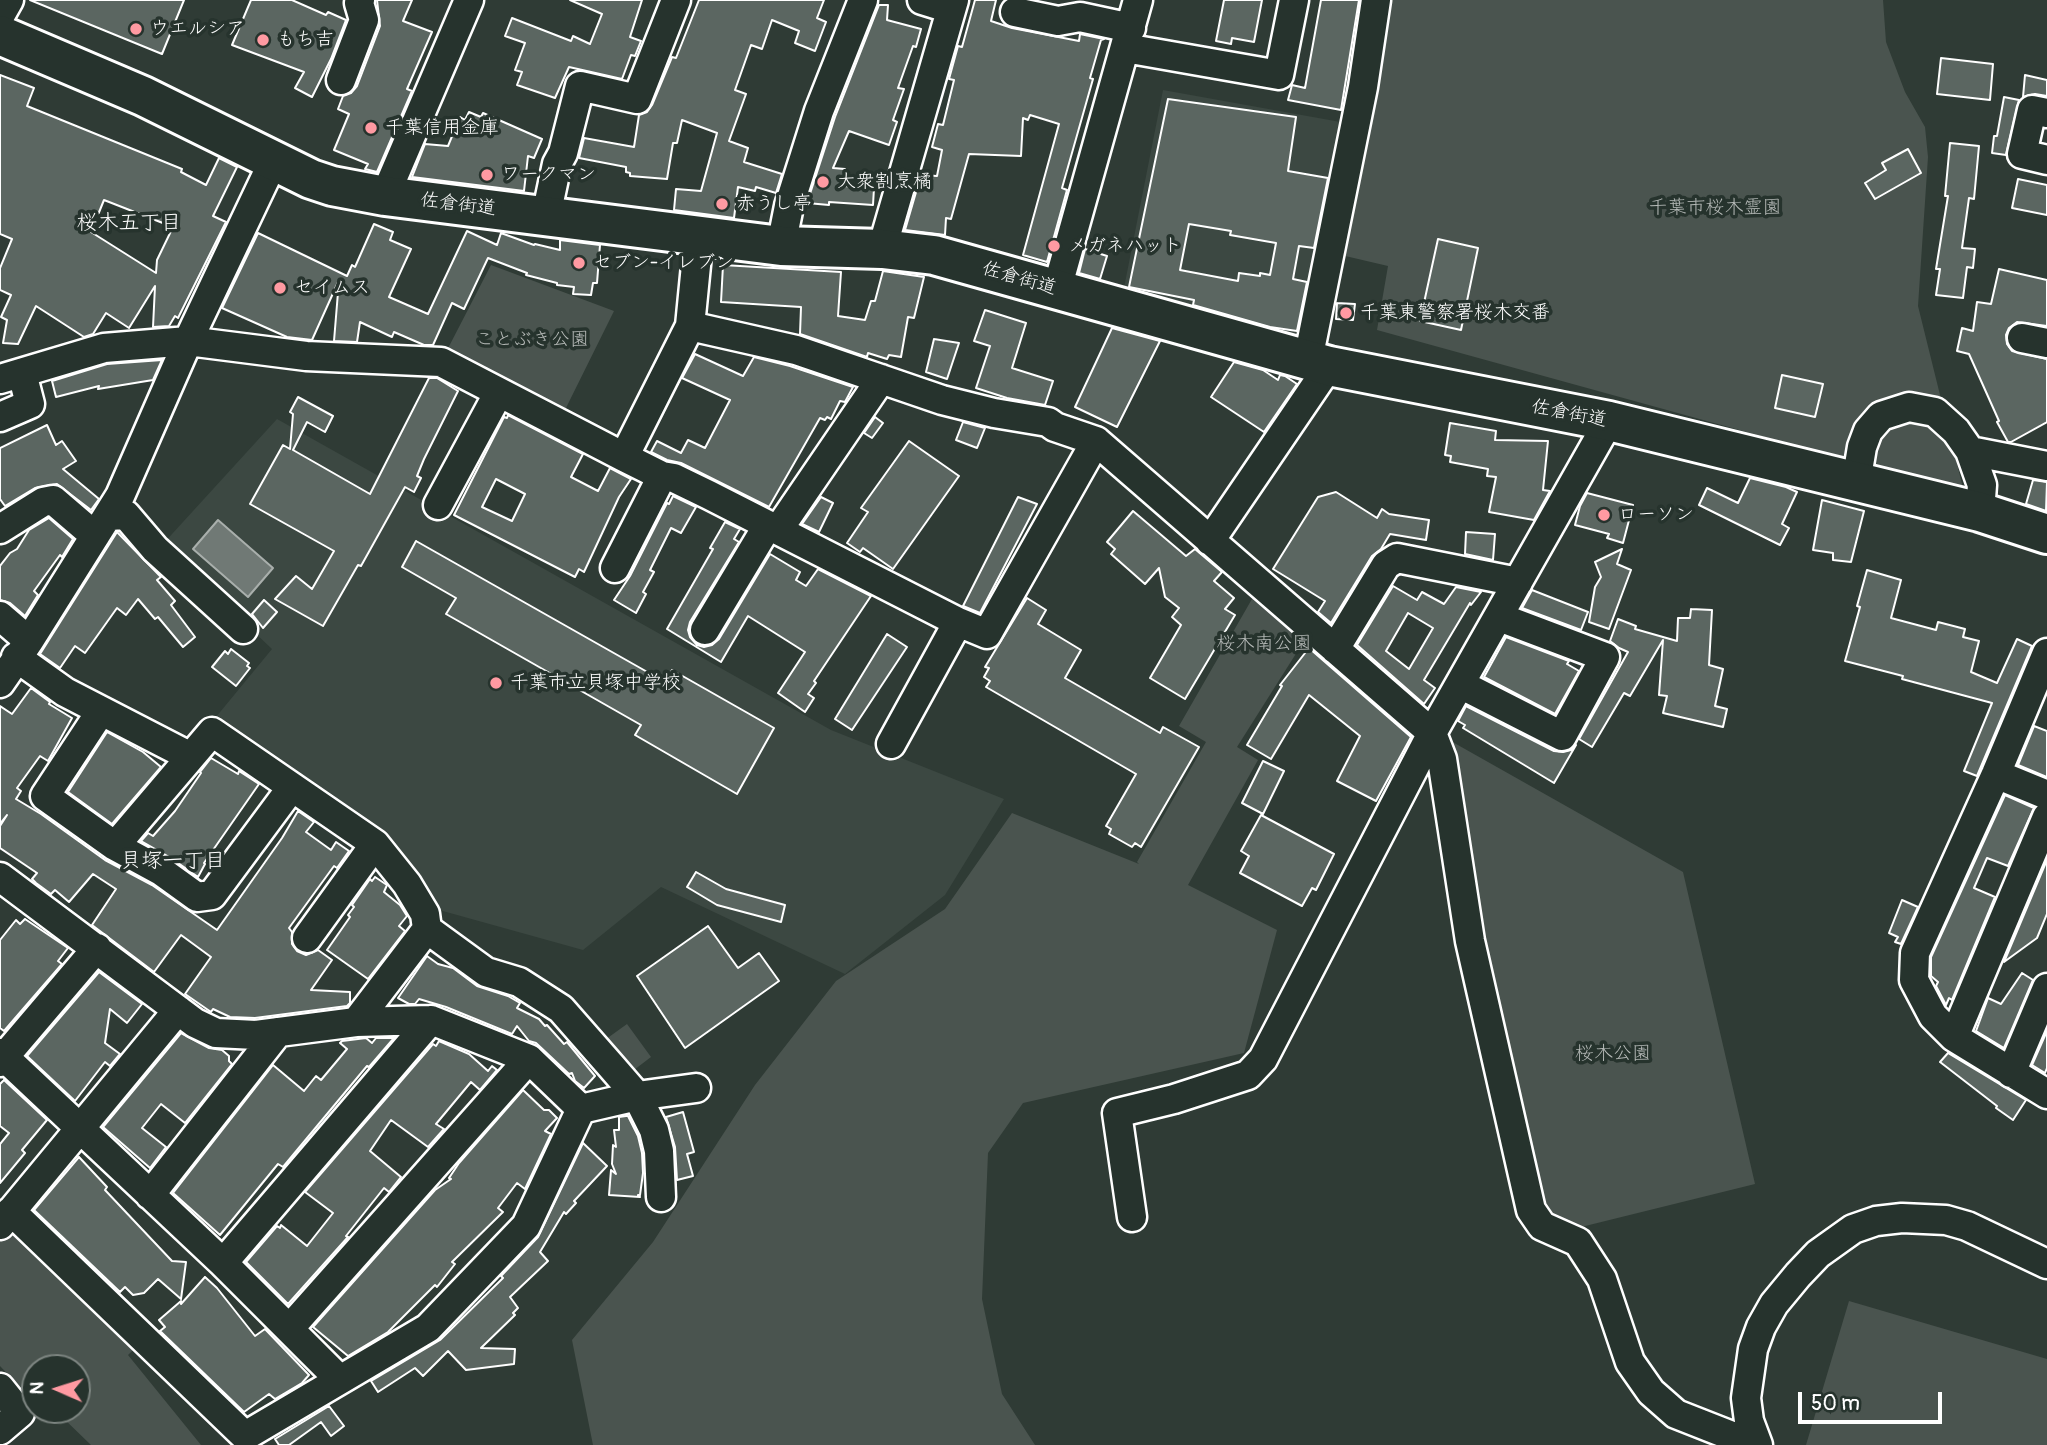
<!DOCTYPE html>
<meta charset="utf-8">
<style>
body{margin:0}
#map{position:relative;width:2047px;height:1445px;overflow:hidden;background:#2f3b35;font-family:Pangolin,sans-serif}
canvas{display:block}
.north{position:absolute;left:21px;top:1354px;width:70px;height:70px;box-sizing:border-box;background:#26332d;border:2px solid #7d8581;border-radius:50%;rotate:273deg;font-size:19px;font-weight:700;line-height:28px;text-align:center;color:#fff}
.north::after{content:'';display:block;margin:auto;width:24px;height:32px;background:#ff9aa2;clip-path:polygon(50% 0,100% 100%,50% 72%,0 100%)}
.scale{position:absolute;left:1798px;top:1392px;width:144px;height:32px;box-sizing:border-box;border:4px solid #fff;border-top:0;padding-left:9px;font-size:21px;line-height:24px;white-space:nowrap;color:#fff;-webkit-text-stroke:5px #26332d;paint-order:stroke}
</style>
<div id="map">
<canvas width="2047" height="1445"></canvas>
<div class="north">N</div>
<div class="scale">50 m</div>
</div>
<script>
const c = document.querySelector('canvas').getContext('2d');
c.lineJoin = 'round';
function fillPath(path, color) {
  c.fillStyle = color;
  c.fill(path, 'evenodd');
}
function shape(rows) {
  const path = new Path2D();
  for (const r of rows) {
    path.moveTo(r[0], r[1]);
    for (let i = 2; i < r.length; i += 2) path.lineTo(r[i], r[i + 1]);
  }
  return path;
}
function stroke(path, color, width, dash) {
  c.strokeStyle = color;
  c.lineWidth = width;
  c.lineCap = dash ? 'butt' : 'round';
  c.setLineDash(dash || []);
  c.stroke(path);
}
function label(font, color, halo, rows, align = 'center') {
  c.font = font + ' Pangolin,"Klee One",sans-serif';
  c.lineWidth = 7;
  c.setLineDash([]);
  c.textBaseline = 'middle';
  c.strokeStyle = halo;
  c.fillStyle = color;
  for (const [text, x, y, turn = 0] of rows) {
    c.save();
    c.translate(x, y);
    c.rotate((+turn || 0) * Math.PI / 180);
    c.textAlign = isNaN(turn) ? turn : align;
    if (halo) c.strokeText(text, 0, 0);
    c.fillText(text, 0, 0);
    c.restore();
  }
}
const built = shape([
 [1163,90,1346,123,1305,350,1123,293],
 [277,419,831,730,1004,799,945,895,845,974,661,887,583,950,432,908,382,834,216,717,272,649,162,545]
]);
const green = shape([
 [1390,0,1883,0,1886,42,1905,92,1925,127,1928,157,1918,306,1964,492,1377,330,1388,266,1341,255],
 [491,265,614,311,561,418,443,358],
 [1256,592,1309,633,1237,747,1258,760,1188,885,1277,930,1244,1053,1023,1103,988,1153,982,1299,1002,1394,1035,1445,593,1445,572,1340,653,1242,755,1085,836,981,945,909,1012,813,1139,864,1137,862,1206,742,1179,726],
 [1449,740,1683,872,1755,1184,1573,1229,1539,1216,1471,925],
 [627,1024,651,1057,630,1073,602,1042],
 [7,1230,20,1230,140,1343,128,1355,201,1445,91,1445,61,1416,53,1422,42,1410,77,1410,77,1368,35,1368,35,1403,0,1366,0,1238],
 [1849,1301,2047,1359,2047,1445,1806,1445]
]);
const water = shape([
 [218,520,273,568,248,597,193,549,218,520]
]);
const building = shape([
 [30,0,184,0,162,54,30,0],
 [251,0,292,0,326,15,328,12,346,20,331,59,312,97,295,88,304,72,232,45,251,0],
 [377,0,412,0,403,21,432,32,407,89,412,91,377,172,365,169,368,164,334,150,349,114,338,109,343,96,351,93,357,86,380,26,377,0],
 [570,0,642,0,630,37,641,41,635,56,631,55,622,79,569,67,555,98,517,85,522,72,515,70,525,43,505,36,512,18,571,41,573,36,590,44,602,14,570,0],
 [699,0,824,0,817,18,826,22,815,51,795,43,799,31,772,20,762,49,751,45,735,90,746,94,729,141,748,148,744,162,782,174,776,193,756,187,755,191,738,187,734,218,674,210,676,189,701,191,717,133,682,120,677,143,673,143,667,179,630,176,630,173,626,172,626,167,579,158,584,138,634,147,639,115,647,112,652,105,672,57,676,58,699,0],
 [975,0,996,0,991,21,1012,28,1079,41,1080,34,1104,39,1101,40,1090,78,1093,79,1062,188,1067,190,1047,262,1023,255,1059,124,1030,115,1028,120,1023,118,1021,156,969,154,951,219,946,218,945,235,905,230,921,175,937,176,942,150,932,147,938,124,943,125,954,80,949,79,958,46,962,47,975,0],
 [1224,0,1262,0,1254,42,1232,38,1231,44,1216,41,1224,0],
 [1321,0,1359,0,1341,110,1288,100,1292,85,1305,88,1321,0],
 [879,5,888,5,887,20,921,29,916,47,913,46,898,88,904,89,893,120,897,122,889,145,849,131,833,168,845,169,843,186,874,188,873,205,829,202,829,205,807,203,835,117,879,5],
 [1941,58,1993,64,1990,100,1937,94,1941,58],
 [0,75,34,88,27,106,182,169,181,172,206,185,219,158,237,167,213,216,226,222,178,318,175,316,169,326,153,327,155,286,129,328,106,313,93,334,84,337,36,306,18,344,3,343,7,320,1,317,11,295,0,290,0,268,12,239,0,234,0,75],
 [104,200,173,227,157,260,156,273,91,232,104,200],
 [2025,75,2047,80,2047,96,2035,94,2023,97,2025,75],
 [2004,97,2019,100,2006,155,1992,153,1994,136,1997,136,2004,97],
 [1168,99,1296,117,1288,171,1328,178,1314,248,1299,246,1293,279,1307,282,1297,331,1270,327,1193,305,1194,300,1129,287,1168,99],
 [1189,224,1231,231,1230,235,1276,243,1270,275,1260,273,1260,276,1239,273,1238,281,1180,270,1189,224],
 [469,112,481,117,483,113,542,139,534,158,528,156,524,191,412,177,425,144,448,146,460,117,465,120,469,112],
 [1950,143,1979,146,1974,199,1969,198,1962,248,1975,249,1973,268,1967,267,1963,298,1936,295,1940,269,1936,269,1948,196,1945,196,1950,143],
 [1908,149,1921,173,1875,199,1865,183,1886,170,1882,163,1908,149],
 [2018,179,2047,185,2047,215,2012,208,2018,179],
 [374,224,393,232,390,240,411,249,389,297,428,314,467,231,497,245,501,233,534,245,535,244,560,250,560,240,600,245,597,283,593,283,591,295,573,294,574,287,557,285,557,283,526,275,527,273,488,258,464,309,452,303,433,345,424,345,394,332,392,337,360,322,357,342,334,341,339,280,312,340,287,337,222,308,258,233,347,276,352,265,355,267,374,224],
 [1438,239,1478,248,1461,330,1420,321,1438,239],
 [1085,249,1107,256,1100,279,1079,273,1085,249],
 [723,265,841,272,838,316,865,320,871,301,875,301,883,271,924,277,914,318,908,317,901,357,889,355,887,359,868,353,867,357,800,334,801,307,721,302,723,265],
 [1999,269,2047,280,2047,326,2017,322,2009,328,2006,335,2007,344,2012,351,2047,359,2047,422,2011,442,2008,442,1997,422,1999,421,1969,354,1957,351,1962,328,1973,331,1977,302,1991,304,1999,269],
 [1337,303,1355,304,1353,320,1336,319,1337,303],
 [985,310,1026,323,1012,368,1053,381,1045,405,1007,398,976,388,990,346,974,341,985,310],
 [1112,328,1160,341,1117,427,1075,407,1112,328],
 [934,339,959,343,947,379,926,372,934,339],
 [695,354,743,376,754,357,790,366,853,387,845,402,840,401,831,419,827,417,825,420,820,418,769,507,681,463,667,460,651,452,657,441,681,453,688,440,705,448,730,400,682,378,695,354],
 [162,360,153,380,98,389,99,386,56,397,52,381,107,364,162,360],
 [1234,362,1263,370,1278,380,1280,375,1285,376,1297,384,1264,432,1211,397,1234,362],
 [1782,375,1823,384,1815,417,1775,408,1782,375],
 [429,378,437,378,458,391,424,459,417,476,421,478,414,492,405,487,361,566,358,565,323,626,275,599,296,576,312,589,334,551,250,504,283,445,290,449,293,414,290,412,298,397,333,416,325,432,307,422,293,450,370,494,429,378],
 [508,415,583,454,571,477,598,491,610,468,631,479,619,497,584,572,579,569,575,577,454,515,504,417,507,418,508,415],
 [496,479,525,494,512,521,482,507,496,479],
 [875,417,883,423,872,438,864,433,875,417],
 [963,422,985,428,977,448,956,440,963,422],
 [1450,423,1496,431,1495,440,1548,441,1543,490,1550,491,1534,520,1489,512,1496,477,1487,476,1488,469,1450,462,1451,456,1445,455,1450,423],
 [47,425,56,445,62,441,76,461,63,469,99,499,91,510,57,484,35,488,5,506,0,499,0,448,47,425],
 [909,441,959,476,893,569,863,548,860,552,847,543,868,512,861,508,909,441],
 [1750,478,1786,487,1797,492,1782,524,1789,528,1780,545,1699,505,1707,488,1738,503,1750,478],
 [2033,480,2047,482,2046,511,2026,504,2033,480],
 [1336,492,1377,518,1382,509,1389,514,1429,520,1426,540,1390,534,1381,549,1372,556,1331,623,1318,612,1325,601,1273,569,1318,497,1336,492],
 [1587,493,1633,505,1623,543,1607,538,1609,534,1575,525,1580,506,1587,493],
 [673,496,696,507,681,533,671,528,650,570,654,572,643,592,646,594,636,613,614,600,630,576,667,503,669,504,673,496],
 [821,497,833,503,819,532,802,524,821,497],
 [1018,497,1037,504,980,613,963,606,1018,497],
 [1822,500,1864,511,1851,562,1833,560,1833,553,1813,550,1822,500],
 [1133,511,1186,556,1195,549,1222,572,1214,581,1234,598,1225,609,1235,615,1185,699,1150,678,1181,625,1172,617,1179,608,1165,597,1159,568,1145,584,1111,554,1115,549,1107,542,1133,511],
 [49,518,73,539,62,557,60,555,34,591,38,595,25,616,10,603,0,600,0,566,10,553,17,549,29,530,49,518],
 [725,522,740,529,734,539,739,542,690,622,688,630,690,637,697,645,704,647,712,645,719,639,770,554,800,572,796,580,806,586,818,569,871,596,814,681,816,683,808,694,814,698,805,712,778,693,805,652,748,616,721,662,667,629,713,549,710,548,725,522],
 [117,532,161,577,157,580,175,601,171,605,195,637,183,647,158,617,155,619,138,599,126,615,117,608,85,653,75,646,60,668,40,654,117,532],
 [1466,532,1495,534,1493,560,1465,554,1466,532],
 [416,541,665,682,672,670,774,728,737,794,635,735,641,725,446,614,456,598,402,567,416,541],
 [1622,549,1617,564,1631,570,1609,629,1589,622,1595,587,1601,577,1595,562,1622,549],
 [1867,570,1901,580,1891,618,1936,630,1938,622,1965,629,1963,637,1979,641,1971,672,1997,683,2017,639,2032,646,1977,776,1964,771,1992,703,1902,679,1903,676,1845,661,1860,607,1857,606,1867,570],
 [1393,586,1417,600,1422,592,1444,604,1456,587,1481,592,1471,605,1470,603,1424,680,1435,688,1424,704,1357,645,1393,586],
 [1408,613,1433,628,1409,669,1386,651,1408,613],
 [1532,590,1588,612,1581,630,1522,608,1532,590],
 [1027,598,1046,610,1038,624,1081,650,1065,678,1160,733,1163,727,1199,747,1141,847,1135,843,1132,847,1109,834,1111,829,1106,826,1136,774,986,687,990,681,984,677,989,668,985,667,1027,598],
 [264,600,277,612,263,628,252,614,264,600],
 [1691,609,1712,610,1709,665,1723,669,1715,706,1727,709,1723,727,1663,713,1667,696,1659,695,1663,640,1630,696,1624,693,1592,747,1579,739,1628,652,1619,648,1610,641,1618,619,1636,626,1635,629,1677,641,1678,618,1690,618,1691,609],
 [887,634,907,647,852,730,835,719,887,634],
 [1506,637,1569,661,1567,664,1579,671,1555,714,1484,677,1506,637],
 [1309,648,1411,737,1376,801,1337,781,1360,736,1309,695,1271,759,1247,745,1282,686,1280,685,1309,648],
 [231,649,249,663,247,666,250,668,236,686,212,667,225,651,228,654,231,649],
 [31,688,50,702,49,704,72,718,48,761,40,756,17,788,21,791,16,799,41,814,105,860,152,885,217,930,282,838,298,811,314,822,306,832,331,850,336,842,349,851,337,868,334,866,289,928,292,932,292,944,297,951,306,955,318,950,332,960,311,990,350,992,350,1003,347,1006,255,1018,230,1017,213,1009,211,1012,185,994,211,957,181,935,154,972,92,925,116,889,93,874,69,902,55,890,51,894,36,883,32,879,37,873,0,848,0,826,7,815,0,824,0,706,12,714,31,688],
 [1466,706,1554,751,1563,752,1571,750,1576,745,1554,783,1463,728,1465,725,1458,721,1466,706],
 [2034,726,2047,731,2047,777,2018,765,2034,726],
 [107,732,143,752,161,767,112,824,68,792,107,732],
 [211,758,238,774,239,771,259,784,204,863,205,864,198,877,171,858,141,841,148,833,153,836,175,811,201,773,200,772,211,758],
 [1263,761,1284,771,1263,814,1242,803,1263,761],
 [2005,795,2034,808,2008,866,1987,858,1974,888,1995,897,1952,1000,1949,998,1946,1005,1936,986,1938,982,1931,976,1931,957,2005,795],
 [1261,815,1334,854,1316,890,1312,888,1302,906,1240,873,1249,856,1241,851,1261,815],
 [2047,860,2047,914,2037,938,2004,962,2047,860],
 [696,872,726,889,785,905,781,922,717,905,687,887,696,872],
 [375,877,387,885,384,892,400,905,407,916,399,926,405,931,368,979,327,950,350,917,348,915,354,907,352,905,370,879,372,881,375,877],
 [1902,900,1918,907,1901,944,1895,942,1898,937,1889,933,1902,900],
 [25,919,68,948,58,961,62,964,4,1031,0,1028,0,940,16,920,20,924,25,919],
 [708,926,738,968,759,953,779,981,685,1048,637,976,708,926],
 [427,956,438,964,453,968,477,986,508,996,520,1003,517,1008,539,1019,545,1026,547,1025,564,1044,567,1042,595,1076,584,1088,575,1081,572,1073,569,1074,536,1043,529,1041,517,1026,512,1034,446,1007,419,999,415,1004,409,1004,398,998,427,956],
 [99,972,142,1004,127,1023,110,1009,105,1043,120,1054,110,1066,105,1062,75,1101,27,1056,99,972],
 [2022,973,2033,980,2004,1048,1976,1031,1988,998,2001,1004,2022,973],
 [2047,1031,2047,1068,2045,1073,2032,1065,2047,1031],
 [181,1033,209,1048,222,1050,229,1056,229,1061,232,1064,185,1123,161,1104,142,1128,166,1147,150,1168,103,1127,181,1033],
 [366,1038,372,1043,376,1038,394,1038,369,1067,367,1066,283,1167,278,1164,220,1235,173,1193,273,1065,304,1091,316,1076,321,1080,347,1049,340,1043,342,1041,366,1038],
 [439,1041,469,1054,488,1071,492,1066,497,1070,480,1090,471,1082,436,1124,444,1129,428,1147,391,1120,370,1151,401,1177,389,1192,384,1188,346,1236,348,1237,288,1304,246,1262,277,1226,280,1228,281,1225,307,1246,333,1213,305,1192,433,1044,436,1046,439,1041],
 [1948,1053,2026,1100,2013,1120,1996,1108,1997,1106,1940,1062,1948,1053],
 [4,1080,47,1120,22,1150,25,1153,0,1183,0,1144,9,1133,0,1126,0,1084,4,1080],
 [523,1090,544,1110,549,1110,557,1118,545,1131,551,1134,525,1189,517,1183,498,1208,503,1212,452,1262,455,1264,437,1287,435,1285,388,1332,348,1356,313,1327,435,1190,451,1179,449,1178,459,1163,523,1090],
 [683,1112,694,1152,687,1154,693,1176,677,1180,675,1147,666,1117,683,1112],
 [626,1116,628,1116,638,1136,642,1153,643,1173,640,1195,638,1195,640,1197,609,1195,611,1170,616,1174,612,1164,613,1145,616,1147,614,1130,619,1130,619,1117,626,1116],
 [583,1143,607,1166,574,1201,576,1203,566,1214,564,1212,540,1252,548,1261,510,1297,518,1308,513,1313,515,1315,481,1348,515,1349,514,1364,466,1370,448,1351,423,1376,415,1368,378,1392,371,1381,440,1340,503,1278,501,1276,538,1237,583,1143],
 [79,1157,107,1187,105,1190,172,1261,186,1262,181,1299,158,1279,144,1293,133,1295,125,1287,120,1292,34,1210,79,1157],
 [205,1277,217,1288,255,1336,265,1329,309,1375,302,1383,275,1399,269,1394,244,1412,160,1331,165,1327,159,1320,181,1301,181,1304,205,1277],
 [329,1406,344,1426,331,1436,321,1422,289,1445,279,1445,275,1439,329,1406]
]);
const minor = shape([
 [922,0,951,9],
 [1015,12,1058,21,1080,17,1131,28],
 [0,16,9,0],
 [1125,48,1279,75,1294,0],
 [341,80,364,20,359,3,360,0],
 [2047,113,2032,110,2022,154,2047,160],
 [385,196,469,0],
 [546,216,557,164,563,153,580,86,637,99,676,0],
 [781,246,789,206,819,111,863,0],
 [882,249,954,0],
 [1057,289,1138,0],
 [690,326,796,350,942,400,994,413,1048,422,1055,427,1096,441,1432,733,1442,759,1470,941,1531,1210,1542,1226,1578,1242,1602,1279,1630,1362,1651,1392,1676,1414,1755,1445],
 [2022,338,2047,343],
 [1308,360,1363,87,1376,0],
 [0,379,104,348,188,341,306,356,441,362,624,457,662,476,674,478,709,495,958,622,987,634,1096,441],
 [0,417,30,404,22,373],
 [1970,451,2047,466],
 [624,457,690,326,699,235],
 [1856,483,1862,447,1868,431,1881,416,1909,407,1935,412,1956,431,1970,451,1982,485,1980,512],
 [438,505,499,392],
 [108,516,126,515,155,549,243,629],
 [0,529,43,502,53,500,95,536],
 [778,530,881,379],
 [1210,541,1329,366],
 [615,568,662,476],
 [0,616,29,641],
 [705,630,768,525],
 [1335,649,1386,565,1397,558,1518,582],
 [2047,653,1996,774,1915,953,1914,980,1933,1016,1954,1037,2047,1094],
 [16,657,65,692,189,756],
 [0,683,29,641,120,496,188,341,274,160],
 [1460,684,1562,736,1605,657,1499,617],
 [101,711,45,796,115,846,212,732,375,844,407,884,425,914,427,929,356,1022],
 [891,744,958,622],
 [1996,774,2047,795],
 [115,846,161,871,197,897,212,895,292,787],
 [0,877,195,1023,216,1033,256,1035,356,1022,431,1020,529,1059,581,1109],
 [427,929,486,972,519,982,561,1009,611,1066,637,1096,654,1130,659,1151,661,1197],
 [307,938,375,844],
 [1954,1037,2047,817],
 [0,1053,223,1263,339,1379],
 [0,1062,97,948],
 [2011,1073,2047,988],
 [581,1109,637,1096,696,1088],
 [150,1195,278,1032],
 [11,1211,245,1436,428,1328,526,1226,581,1109],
 [1132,1217,1117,1113,1174,1099,1248,1075,1263,1059,1432,733,1609,421],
 [0,1225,178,1010],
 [223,1263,431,1020],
 [289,1329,529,1059],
 [0,1388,20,1413,0,1430],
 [1758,1445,1749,1421,1746,1398,1753,1349,1761,1327,1774,1304,1798,1275,1818,1254,1853,1229,1876,1221,1902,1218,1946,1220,1967,1226,2047,1264]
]);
const highway = shape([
 [0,35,143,96,311,179,332,186,385,196,781,246,882,249,934,255,1329,366,1609,421,1980,512,2047,534]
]);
const markers = [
 [136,29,7,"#ff9aa2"],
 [263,40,7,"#ff9aa2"],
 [371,128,7,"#ff9aa2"],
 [487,175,7,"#ff9aa2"],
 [823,182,7,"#ff9aa2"],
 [722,204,7,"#ff9aa2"],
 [1054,246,7,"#ff9aa2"],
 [579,263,7,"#ff9aa2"],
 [280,288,7,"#ff9aa2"],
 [1346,313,7,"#ff9aa2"],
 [1604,515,7,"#ff9aa2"],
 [496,683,7,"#ff9aa2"]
];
const poiNames = [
 ["ウエルシア",150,29],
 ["もち吉",277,40],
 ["千葉信用金庫",385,128],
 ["ワークマン",501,175],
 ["大衆割烹橘",837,182],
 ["赤うし亭",736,204],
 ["メガネハット",1068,246],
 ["セブン-イレブン",593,263],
 ["セイムス",294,288],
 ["千葉東警察署桜木交番",1360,313],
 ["ローソン",1618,515],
 ["千葉市立貝塚中学校",510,683]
];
const streetNames = [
 ["佐倉街道",458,205,7],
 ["佐倉街道",1019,279,16],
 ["佐倉街道",1569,414,11]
];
const parkNames = [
 ["千葉市桜木霊園",1715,208],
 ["ことぶき公園",532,340],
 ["桜木南公園",1264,644],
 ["桜木公園",1613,1054]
];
const neighbourhoodNames = [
 ["桜木五丁目",129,224],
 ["貝塚一丁目",173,862]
];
fillPath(built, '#3c4842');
fillPath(green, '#4a544f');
fillPath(water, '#707975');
stroke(water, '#a9afac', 2);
fillPath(building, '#5b6661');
stroke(building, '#fff', 2);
stroke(minor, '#fff', 33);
stroke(highway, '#fff', 44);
stroke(minor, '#26332d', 28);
stroke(highway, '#26332d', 38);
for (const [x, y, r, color] of markers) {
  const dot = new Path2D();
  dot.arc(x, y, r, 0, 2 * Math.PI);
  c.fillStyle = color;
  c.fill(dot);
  stroke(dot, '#26332d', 2.5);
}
label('19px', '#fff', '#26332d', poiNames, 'left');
label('19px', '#fff', '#26332d', streetNames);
label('19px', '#b7bbb9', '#26332d', parkNames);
label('21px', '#fff', '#26332d', neighbourhoodNames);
</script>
